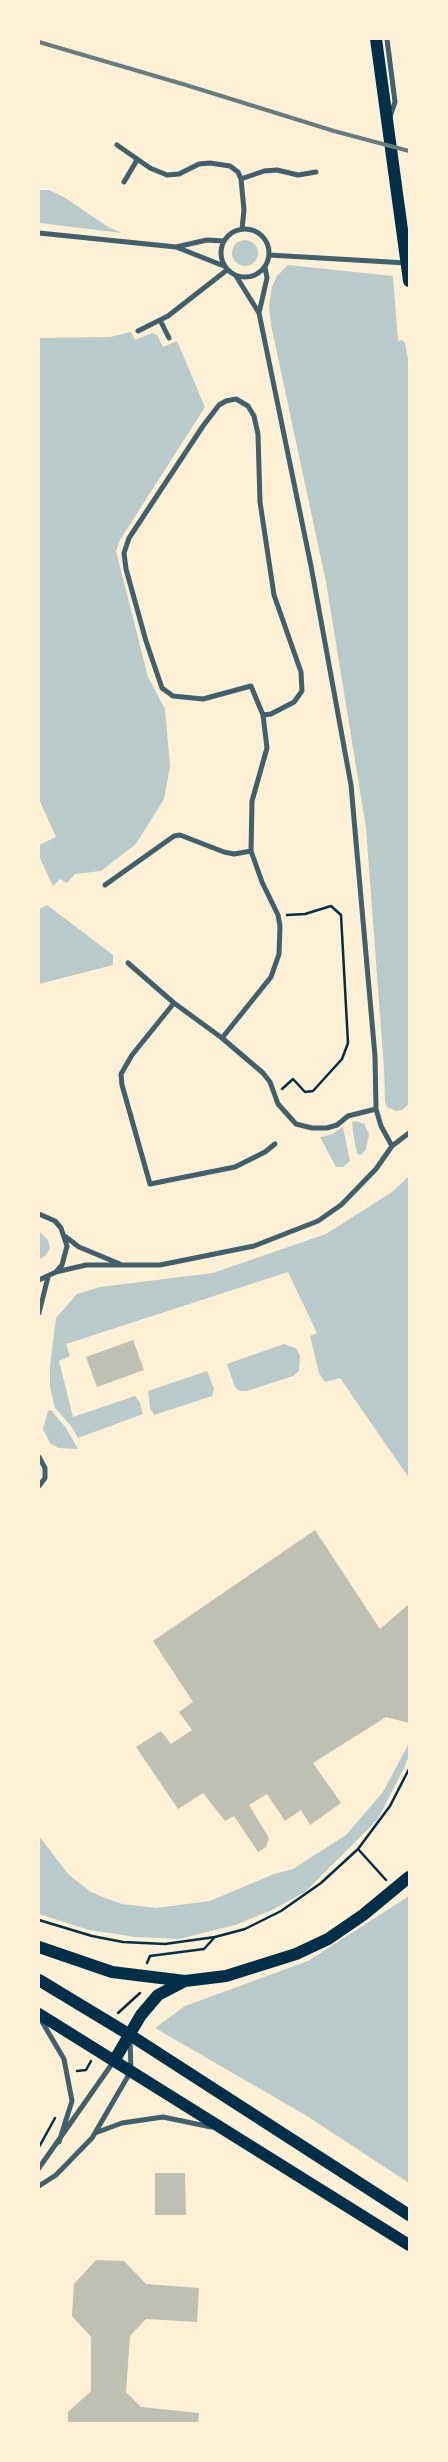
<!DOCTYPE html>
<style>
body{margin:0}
#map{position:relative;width:448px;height:2462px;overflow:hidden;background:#fdf0d5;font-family:"DejaVu Sans",sans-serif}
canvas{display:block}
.frame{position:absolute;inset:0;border:40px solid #fdf0d5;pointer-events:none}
</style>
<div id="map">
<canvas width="448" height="2462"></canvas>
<div class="frame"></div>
</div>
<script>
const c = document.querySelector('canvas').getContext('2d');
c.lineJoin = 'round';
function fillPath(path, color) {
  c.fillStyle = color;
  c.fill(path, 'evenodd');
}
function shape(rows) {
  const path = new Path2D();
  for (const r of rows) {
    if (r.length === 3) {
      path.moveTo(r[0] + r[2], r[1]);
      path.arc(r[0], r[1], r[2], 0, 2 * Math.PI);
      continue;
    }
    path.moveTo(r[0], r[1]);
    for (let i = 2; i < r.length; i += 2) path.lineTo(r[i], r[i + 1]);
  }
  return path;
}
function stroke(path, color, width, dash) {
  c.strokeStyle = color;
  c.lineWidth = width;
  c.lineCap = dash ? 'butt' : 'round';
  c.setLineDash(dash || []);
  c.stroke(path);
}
const green = shape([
 [39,190,49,190,64,197,108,227,122,233,39,223],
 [245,253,13],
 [288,265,393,276,398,341,402,340,405,343,409,365,409,1104,402,1110,396,1111,387,1107,385,1102,384,1069,366,828,326,582,271,325,269,306,272,287,277,276],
 [131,332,135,340,152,333,157,335,163,347,177,341,205,407,120,540,116,551,148,677,165,709,170,766,164,799,136,844,101,871,75,874,67,883,60,879,53,886,39,856,39,845,56,837,39,799,39,338,110,337],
 [47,905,113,955,113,965,39,984,39,909],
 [356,1121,364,1124,369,1134,366,1149,361,1155,357,1154,353,1132,352,1122],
 [343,1127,350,1161,343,1167,336,1167,320,1137,330,1135],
 [409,1176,409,1478,340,1378,325,1382,319,1373,310,1336,317,1333,288,1272,66,1344,70,1356,59,1361,73,1417,135,1396,140,1403,143,1414,78,1438,72,1427,55,1408,50,1387,50,1366,56,1318,77,1294,100,1287,213,1273,326,1234,392,1192],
 [39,1231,48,1240,50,1248,46,1255,39,1260],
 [284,1344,297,1349,300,1356,299,1371,293,1376,247,1391,239,1391,235,1387,227,1364],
 [207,1371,214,1389,212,1396,154,1415,150,1408,148,1391],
 [51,1410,66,1428,78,1449,58,1448,50,1443,43,1429,48,1411],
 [409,1743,409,1756,404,1768,378,1819,305,1892,272,1910,235,1925,179,1939,136,1937,89,1930,39,1914,39,1836,69,1875,91,1892,108,1899,122,1904,156,1908,210,1901,274,1874,293,1869,346,1835,383,1792],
 [409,1896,409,2183,307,2116,155,2028,185,2006,308,1961]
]);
const building = shape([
 [133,1340,144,1370,97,1387,86,1357],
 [315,1530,380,1629,409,1604,409,1723,386,1717,313,1763,341,1803,310,1825,301,1810,285,1821,267,1794,249,1805,269,1838,266,1847,258,1852,234,1816,225,1821,203,1793,178,1809,136,1747,161,1731,171,1744,192,1730,179,1712,193,1702,153,1641],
 [155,2173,185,2173,186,2215,155,2215],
 [96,2260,124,2261,146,2284,199,2288,197,2322,146,2319,130,2336,126,2392,141,2407,199,2413,198,2423,68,2423,68,2412,91,2391,91,2337,72,2316,74,2284]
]);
const path = shape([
 [282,1089,293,1079,305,1092,313,1091,342,1059,348,1043,341,915,331,906,305,914,287,915],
 [358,1849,386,1880],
 [39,1920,92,1936,123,1942,165,1944,215,1937,245,1929,281,1911,321,1883,358,1849,390,1806,409,1769],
 [147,1963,150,1956,204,1949,214,1938],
 [118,2013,140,1993],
 [77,2071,86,2070,91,2061],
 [39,2147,55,2118]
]);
const minor = shape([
 [387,39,395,102,390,117],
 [117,145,150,168,167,175,179,174,199,164,210,163,230,166,238,172,241,179,244,210,242,229],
 [241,179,264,171,277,170,298,175,316,172],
 [124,182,137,160],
 [245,253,24],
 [39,233,176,247,207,240,224,241],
 [176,247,224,266],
 [269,255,406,263],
 [236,276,259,313,311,566,351,785,375,1056,376,1109,381,1126,392,1146],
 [259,313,267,278,265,267],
 [160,320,169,338],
 [138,331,168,316,227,270],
 [105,885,174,836,180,835,224,852,234,854,251,851],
 [128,963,174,1003,222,1038,263,1073,270,1082,278,1104,296,1124,312,1128,327,1128,337,1125,348,1116,376,1109],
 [174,1003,132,1055,121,1074,122,1085,150,1184,235,1167,265,1152,275,1144],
 [222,1038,271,977,279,954,280,926,278,915,262,882,251,851,252,801,267,748,263,715,251,686,203,699,173,696,162,688,146,641,126,569,124,553,129,538,203,426,219,405,226,401,236,399,248,406,254,416,258,434,260,502,274,595,301,672,302,691,294,702,271,714,263,715],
 [39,1214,55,1221,61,1228,67,1246,62,1265,56,1272,39,1280],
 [66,1237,79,1247,120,1264],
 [56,1272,86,1265,160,1265,254,1246,318,1221,341,1205,376,1169,392,1146,409,1133],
 [39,1313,48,1277],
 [39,1457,45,1468,45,1478,39,1486],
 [41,2020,64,2059,72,2101,59,2142],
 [95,2133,122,2123,163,2117,211,2127],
 [39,2168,114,2061],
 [39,2186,56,2175,92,2138,131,2071,130,2040]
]);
const primary = shape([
 [376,39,409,281],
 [39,1947,112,1972,185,1981,226,1976,296,1954,328,1939,363,1915,409,1877],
 [39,1980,130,2035,409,2215],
 [39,2014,409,2245],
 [114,2061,141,2015,158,1995,185,1981]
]);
const rail = shape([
 [39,42,186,85,334,131,409,151]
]);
fillPath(green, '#b9caca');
fillPath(building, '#bec0b2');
stroke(path, '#003049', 2.5);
stroke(minor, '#3f606c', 5);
stroke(primary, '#003049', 12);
stroke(rail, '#657d81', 4);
</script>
